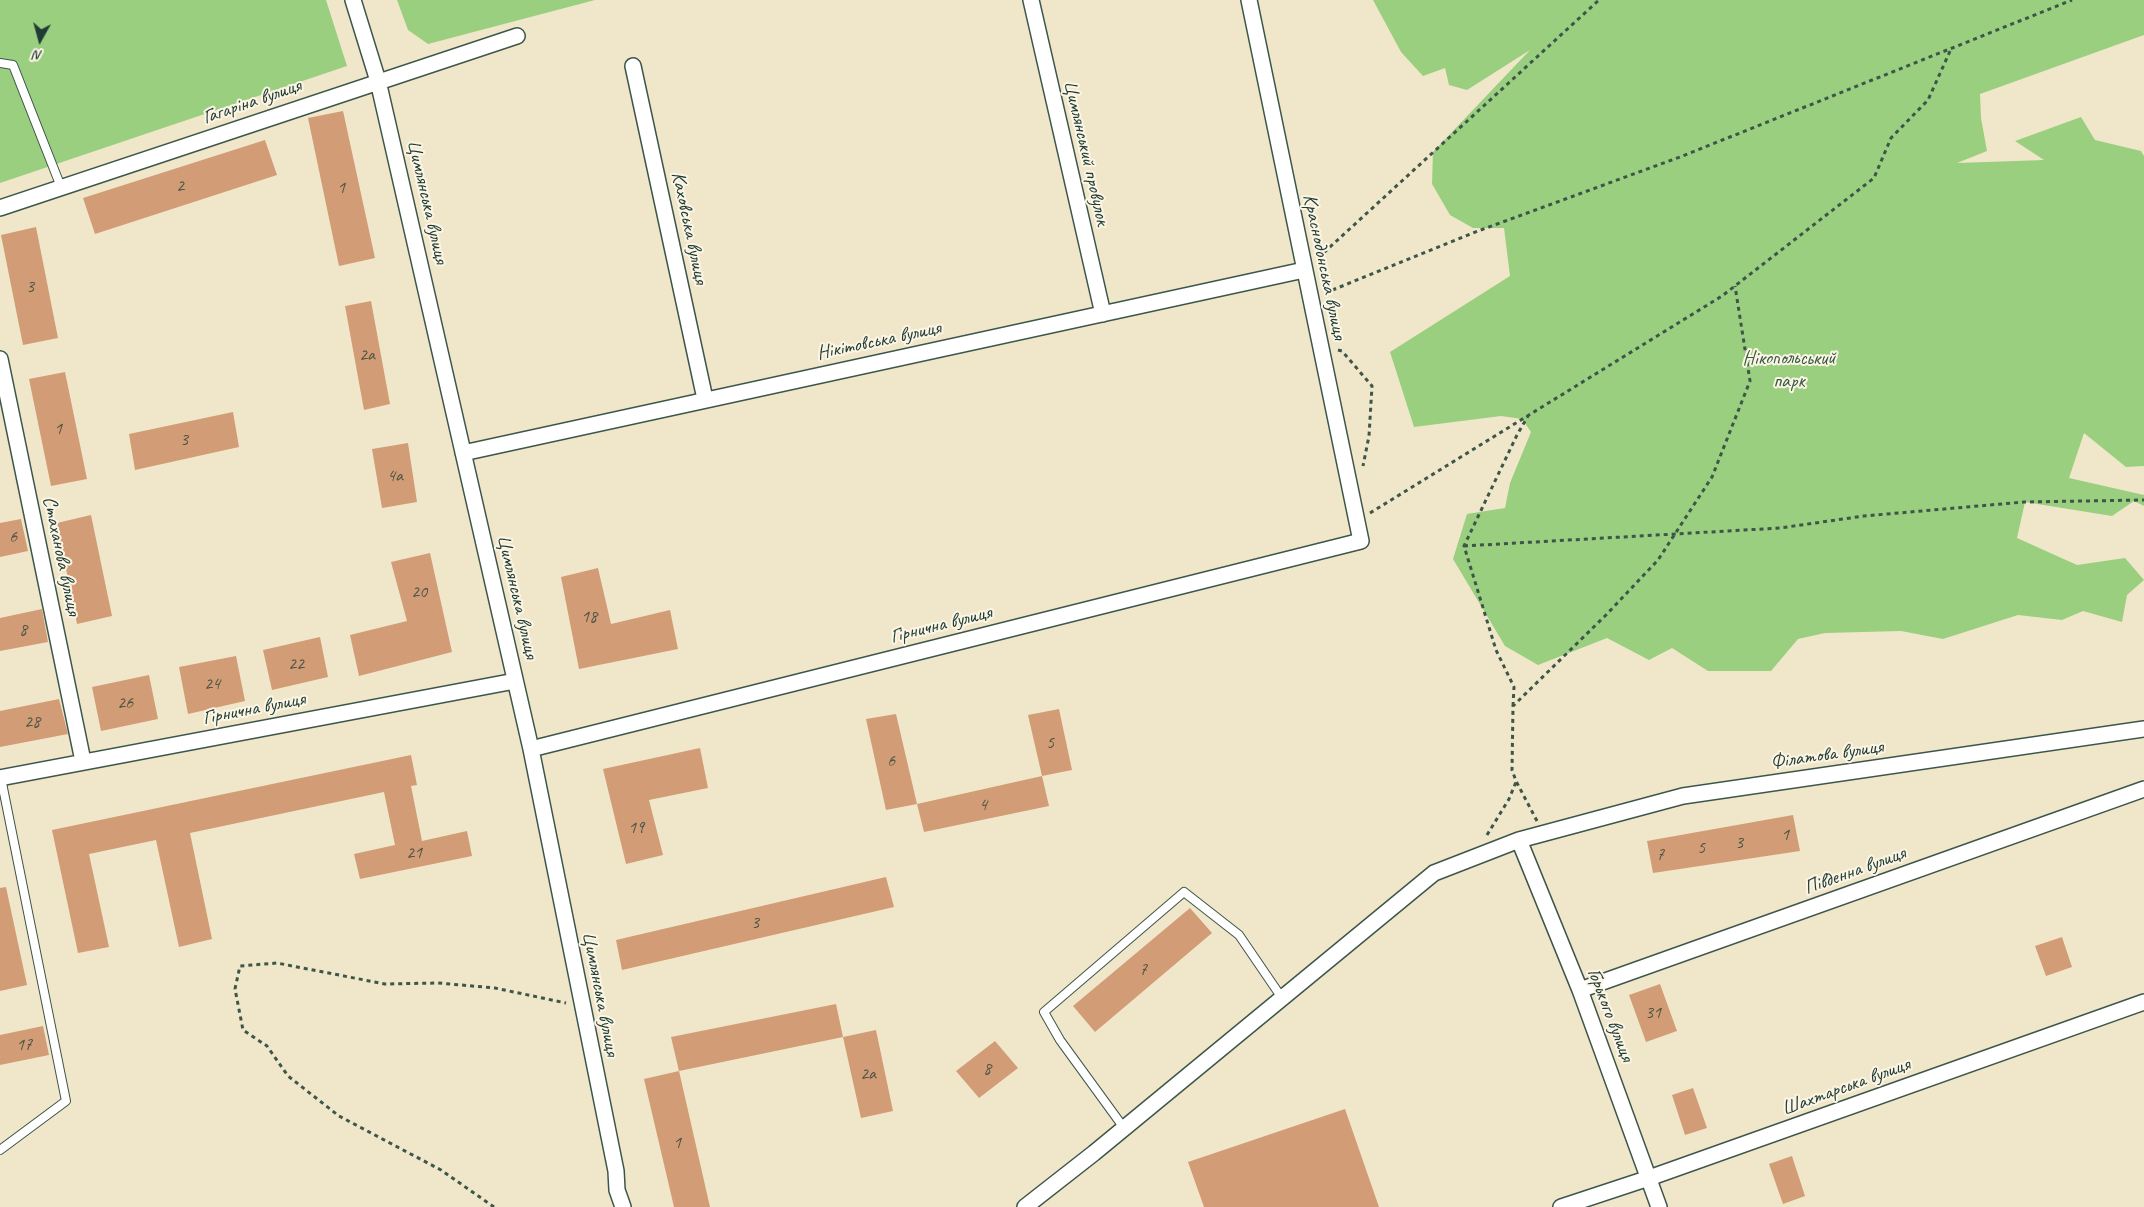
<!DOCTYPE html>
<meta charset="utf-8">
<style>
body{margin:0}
#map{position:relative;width:2144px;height:1207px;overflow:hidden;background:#f0e7ca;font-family:Caveat,sans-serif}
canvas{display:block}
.north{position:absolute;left:15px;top:15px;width:50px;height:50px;-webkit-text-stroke:4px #fcf5e5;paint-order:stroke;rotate:187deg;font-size:14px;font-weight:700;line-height:20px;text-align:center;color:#1f3d34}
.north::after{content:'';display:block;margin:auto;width:18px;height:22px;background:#1f3d34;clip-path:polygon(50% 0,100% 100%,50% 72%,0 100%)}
</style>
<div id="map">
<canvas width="2144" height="1207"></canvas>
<div class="north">N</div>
</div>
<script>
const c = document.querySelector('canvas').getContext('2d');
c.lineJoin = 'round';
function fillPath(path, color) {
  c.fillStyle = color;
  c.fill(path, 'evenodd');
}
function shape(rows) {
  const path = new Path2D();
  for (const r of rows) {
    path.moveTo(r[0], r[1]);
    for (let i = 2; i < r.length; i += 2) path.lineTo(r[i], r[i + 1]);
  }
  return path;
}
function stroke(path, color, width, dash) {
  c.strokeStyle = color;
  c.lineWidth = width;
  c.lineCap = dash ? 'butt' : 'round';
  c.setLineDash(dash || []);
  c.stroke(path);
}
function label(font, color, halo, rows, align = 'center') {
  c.font = font + ' Caveat,sans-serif';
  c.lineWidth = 4;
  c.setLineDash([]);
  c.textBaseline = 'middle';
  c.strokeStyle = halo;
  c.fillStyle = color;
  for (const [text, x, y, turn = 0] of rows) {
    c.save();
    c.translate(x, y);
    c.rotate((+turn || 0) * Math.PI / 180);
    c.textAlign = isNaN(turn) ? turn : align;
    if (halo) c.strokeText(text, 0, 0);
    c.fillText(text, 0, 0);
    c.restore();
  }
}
const green = shape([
 [0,0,326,0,347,66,0,183],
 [397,0,595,0,428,44,408,30],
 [1373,0,2144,0,2144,35,1980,94,1981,118,1987,151,1957,163,2044,160,2015,141,2081,117,2095,140,2141,151,2144,156,2144,466,2126,467,2084,433,2069,478,2144,495,2144,506,2134,501,2112,516,2025,502,2017,538,2077,565,2125,558,2144,580,2127,595,2122,622,2083,611,2062,620,2018,615,1943,639,1901,631,1825,633,1798,639,1771,671,1708,671,1672,648,1649,660,1607,638,1538,665,1505,646,1453,559,1467,514,1505,508,1510,483,1531,432,1522,419,1501,416,1414,427,1390,352,1510,276,1504,228,1473,228,1450,215,1432,184,1433,152,1530,50,1467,90,1449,85,1445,68,1423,76,1401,52]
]);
const building = shape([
 [343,111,375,258,339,266,308,118],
 [265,140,277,175,95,234,83,198],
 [36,227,58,338,23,345,1,235],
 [371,301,390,404,364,410,345,306],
 [65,372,87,479,51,486,29,379],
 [233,412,239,447,135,470,129,434],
 [408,443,417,502,382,508,372,449],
 [91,515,112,616,77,624,57,523],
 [21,519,28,551,0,557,0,523],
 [430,553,452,652,359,676,350,635,407,621,391,562],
 [598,568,611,624,670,610,678,649,579,669,561,577],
 [42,609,48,642,0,651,0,618],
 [320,637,328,677,272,690,263,650],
 [236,656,245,701,188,714,179,667],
 [149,675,158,719,101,731,92,687],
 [59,699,68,734,0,747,0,711],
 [1059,709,1072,770,1042,776,1028,715],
 [896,714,917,804,886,810,866,719],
 [700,748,708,788,649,800,663,855,626,864,603,769],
 [411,755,417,785,411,786,422,841,467,831,472,856,360,879,354,854,395,845,384,792,190,833,212,939,179,947,156,840,89,854,109,947,78,953,52,830],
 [1042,776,1049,806,924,832,917,804],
 [1793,815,1800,851,1653,873,1647,841],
 [886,877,894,907,622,970,616,940],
 [6,887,27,985,0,991,0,888],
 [1190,908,1212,933,1095,1032,1073,1006],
 [2062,937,2072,967,2046,976,2035,946],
 [1660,984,1677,1031,1646,1042,1629,995],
 [836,1004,843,1037,679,1071,671,1037],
 [43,1026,49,1055,0,1065,0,1035],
 [876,1030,893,1111,861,1118,843,1037],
 [995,1041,1018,1068,979,1098,956,1071],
 [679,1071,710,1207,674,1207,644,1079],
 [1693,1088,1707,1128,1685,1135,1672,1095],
 [1345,1109,1379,1207,1204,1207,1188,1162],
 [1792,1156,1805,1196,1783,1204,1769,1164]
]);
const path = shape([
 [1318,258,1599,0],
 [1325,293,1478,231,1680,157,2072,0],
 [1338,350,1342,351,1372,386,1369,436,1363,466],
 [1370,513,1722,296,1874,178,1891,138,1928,100,1951,49],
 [1464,546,1780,528,1864,516,2024,502,2144,500],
 [1513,706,1514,687,1496,650,1464,546,1517,435,1528,416],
 [1537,821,1516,781,1512,770,1513,706,1606,615,1658,560,1712,477,1750,381,1735,286],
 [1487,835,1509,799,1516,782],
 [494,1207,441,1170,339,1116,288,1076,267,1046,243,1030,235,989,240,966,277,963,385,984,438,983,495,988,566,1003]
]);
const lane = shape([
 [0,63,13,65,61,187],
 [1124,1128,1060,1040,1044,1012,1184,892,1239,935,1282,998],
 [0,1150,66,1101,1,778]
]);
const street = shape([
 [353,0,378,81,531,749,616,1171,617,1190,623,1207],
 [1031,0,1103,314],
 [633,66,705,399],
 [0,208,517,36],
 [0,359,83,761],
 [463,453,1304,270],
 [531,749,1361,541,1249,0],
 [0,778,515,681],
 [1519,840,1580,990,1659,1207],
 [1580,990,2144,789],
 [1025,1207,1094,1153,1434,873,1519,840,1683,796,2144,729],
 [1561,1207,1649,1178,2144,1002]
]);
const numberNames = [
 ["2",180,186],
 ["1",341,188],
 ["3",30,287],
 ["2а",367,355],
 ["1",58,429],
 ["3",184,440],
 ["4а",395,476],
 ["6",13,537],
 ["20",419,592],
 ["18",589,617],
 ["8",23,630],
 ["22",296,664],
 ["24",212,684],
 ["26",125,703],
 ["28",32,722],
 ["5",1050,743],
 ["6",891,761],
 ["4",983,805],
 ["19",636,828],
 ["1",1785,835],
 ["3",1739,843],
 ["5",1701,848],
 ["21",414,853],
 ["7",1660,855],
 ["3",755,923],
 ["7",1143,970],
 ["31",1653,1013],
 ["17",24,1045],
 ["8",987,1069],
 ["2а",868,1074],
 ["1",677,1143]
];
const streetNames = [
 ["Гагаріна вулиця",252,102,-19],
 ["Цимлянський провулок",1086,153,77],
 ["Цимлянська вулиця",427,202,77],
 ["Каховська вулиця",689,228,78],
 ["Краснодонська вулиця",1324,267,78],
 ["Нікітовська вулиця",879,341,-12],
 ["Стаханова вулиця",61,556,78],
 ["Цимлянська вулиця",517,597,77],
 ["Гірнична вулиця",941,625,-14],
 ["Гірнична вулиця",254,709,-11],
 ["Філатова вулиця",1827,755,-8],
 ["Південна вулиця",1855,871,-20],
 ["Цимлянська вулиця",600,994,79],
 ["Горького вулиця",1610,1015,69],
 ["Шахтарська вулиця",1846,1087,-20]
];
const parkNames = [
 ["Нікопольський",1789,359],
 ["парк",1789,382]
];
fillPath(green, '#9acf7f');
fillPath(building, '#d29c76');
stroke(lane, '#3e564a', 10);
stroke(street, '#3e564a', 18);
stroke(path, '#3e564a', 3, [4, 4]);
stroke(lane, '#fff', 8);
stroke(street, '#fff', 15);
label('18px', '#4c5544', null, numberNames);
label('20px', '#1f3d34', '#fcf5e5', streetNames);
label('20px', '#385a43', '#fcf5e5', parkNames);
</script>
